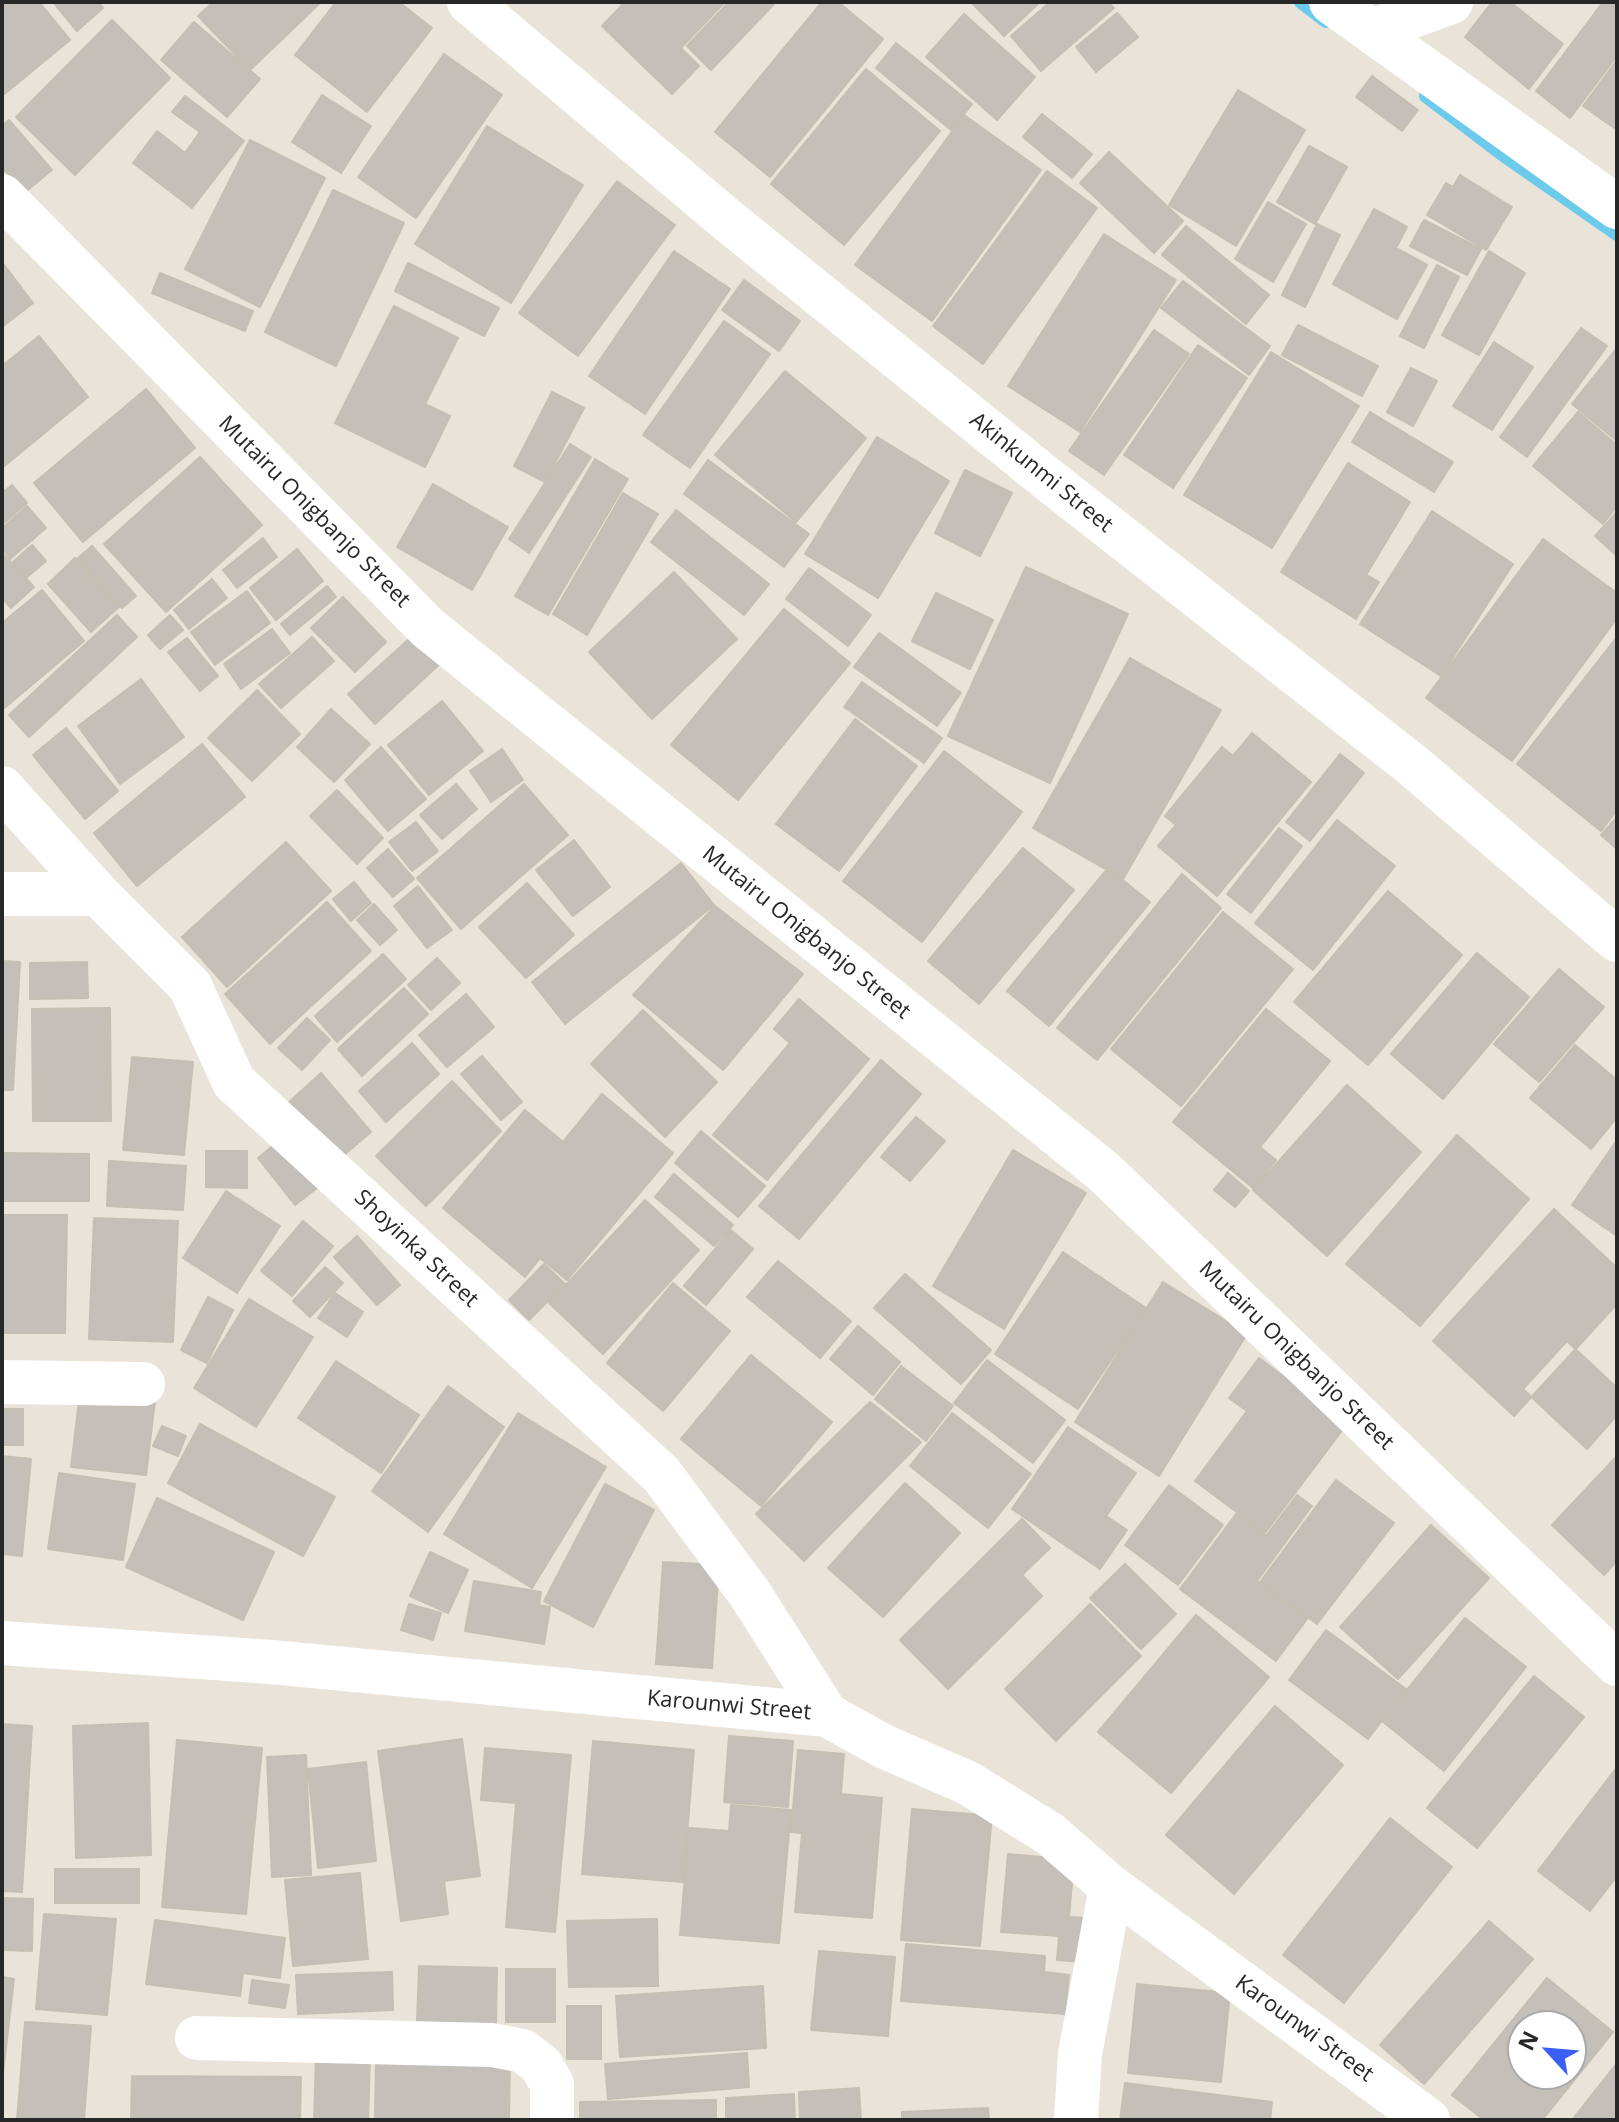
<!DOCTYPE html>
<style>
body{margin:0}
#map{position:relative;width:1619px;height:2122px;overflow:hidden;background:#eae3d9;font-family:"Open Sans",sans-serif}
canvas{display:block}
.frame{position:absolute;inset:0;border:4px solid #272727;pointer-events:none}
.north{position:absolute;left:1507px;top:2010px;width:80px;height:80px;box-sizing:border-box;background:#fff;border:2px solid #a9a9a9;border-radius:50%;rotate:296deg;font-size:22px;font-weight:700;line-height:32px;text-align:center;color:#272727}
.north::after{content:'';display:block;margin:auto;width:28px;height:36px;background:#3a5ef6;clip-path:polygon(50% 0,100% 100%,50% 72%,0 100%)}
</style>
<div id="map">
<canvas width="1619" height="2122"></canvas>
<div class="frame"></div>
<div class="north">N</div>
</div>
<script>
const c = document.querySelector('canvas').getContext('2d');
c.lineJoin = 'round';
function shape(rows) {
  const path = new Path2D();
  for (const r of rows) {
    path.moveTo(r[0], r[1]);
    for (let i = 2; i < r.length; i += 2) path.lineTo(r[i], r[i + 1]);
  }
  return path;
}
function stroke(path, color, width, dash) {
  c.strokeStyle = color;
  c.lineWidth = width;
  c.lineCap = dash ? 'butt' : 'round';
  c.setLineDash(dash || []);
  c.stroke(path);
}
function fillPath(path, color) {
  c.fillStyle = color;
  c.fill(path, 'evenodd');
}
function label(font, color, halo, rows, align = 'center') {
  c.font = font + ' "Open Sans",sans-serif';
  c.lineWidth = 7;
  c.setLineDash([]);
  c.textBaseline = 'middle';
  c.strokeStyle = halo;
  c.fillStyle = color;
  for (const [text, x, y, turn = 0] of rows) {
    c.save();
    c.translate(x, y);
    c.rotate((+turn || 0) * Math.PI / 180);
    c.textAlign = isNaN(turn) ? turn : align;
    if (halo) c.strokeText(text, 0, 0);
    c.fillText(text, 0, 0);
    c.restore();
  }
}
const stream = shape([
 [1301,2,1326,21],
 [1426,96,1502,154,1617,234]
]);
const building = shape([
 [2,2,39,2,70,40,2,96,2,2],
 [53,2,98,2,103,8,77,31,53,2],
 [213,2,321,2,250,70,198,16,213,2],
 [336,2,399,2,432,28,367,112,295,55,336,2],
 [625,2,725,2,681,48,699,66,672,94,602,26,625,2],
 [729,2,776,2,711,70,687,46,729,2],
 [822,2,838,2,883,39,770,177,715,132,822,2],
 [971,2,1040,2,1004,36,971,2],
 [1050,2,1108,2,1114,8,1041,71,1011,36,1050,2],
 [1492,2,1510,2,1563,44,1529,89,1465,37,1492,2],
 [1603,2,1617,2,1617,56,1570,118,1536,91,1603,2],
 [1117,13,1138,37,1096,72,1076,47,1117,13],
 [964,14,1035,77,997,120,926,57,964,14],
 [112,20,170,78,75,175,16,117,112,20],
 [194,22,260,79,227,117,161,60,194,22],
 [896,43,972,104,951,130,876,68,896,43],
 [444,54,502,95,416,218,358,177,444,54],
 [1617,60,1617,130,1583,106,1617,60],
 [866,69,940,131,844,245,771,184,866,69],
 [1372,76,1418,110,1402,131,1356,97,1372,76],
 [1238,90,1305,130,1236,246,1169,205,1238,90],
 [322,95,371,126,341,173,292,142,322,95],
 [185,96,244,141,192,208,133,163,157,131,185,153,200,132,172,112,185,96],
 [1042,114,1092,154,1072,178,1023,137,1042,114],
 [964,115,1041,170,932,321,855,265,964,115],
 [9,120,52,170,24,193,2,167,2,126,9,120],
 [487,126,583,185,511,303,415,244,487,126],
 [250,140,325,178,260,307,185,269,250,140],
 [1309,146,1347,167,1315,224,1277,202,1309,146],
 [1109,152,1183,221,1154,253,1080,183,1109,152],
 [1047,171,1097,208,983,364,933,326,1047,171],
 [1460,175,1512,207,1486,250,1427,215,1446,183,1453,187,1460,175],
 [617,181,675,225,578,356,519,313,617,181],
 [333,190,404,223,336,366,265,332,333,190],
 [1268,202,1306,224,1273,282,1235,259,1268,202],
 [1374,209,1407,227,1396,248,1427,265,1397,319,1333,284,1374,209],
 [1424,220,1481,249,1467,275,1410,246,1424,220],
 [1317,224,1340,235,1305,307,1282,295,1317,224],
 [1186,226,1269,295,1246,324,1162,255,1186,226],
 [1104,234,1176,280,1080,432,1008,386,1104,234],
 [674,251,730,289,645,414,589,376,674,251],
 [1489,251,1525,273,1479,355,1442,335,1489,251],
 [2,262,33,303,2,327,2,262],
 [408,263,499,308,484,336,395,291,408,263],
 [1437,265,1459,277,1424,348,1400,336,1437,265],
 [160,273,253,311,245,331,152,293,160,273],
 [744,280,800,321,779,351,722,310,744,280],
 [1183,281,1270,346,1249,375,1161,308,1183,281],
 [394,306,458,338,425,404,450,416,425,467,335,423,394,306],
 [724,321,770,354,690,468,643,435,724,321],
 [1298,325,1378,366,1362,396,1282,355,1298,325],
 [1581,328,1607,346,1527,457,1500,437,1581,328],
 [1154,330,1189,354,1104,475,1069,451,1154,330],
 [39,336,88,397,2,468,2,366,39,336],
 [1494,342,1533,367,1492,430,1453,406,1494,342],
 [1198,345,1247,378,1173,488,1124,455,1198,345],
 [1617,348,1617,441,1572,404,1617,348],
 [1271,352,1359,406,1272,548,1184,495,1271,352],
 [1411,368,1437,381,1413,426,1387,412,1411,368],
 [785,371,866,438,796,522,715,455,785,371],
 [146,389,195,448,83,542,34,483,146,389],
 [552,392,584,408,545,482,514,466,552,392],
 [1370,412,1453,462,1434,492,1352,442,1370,412],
 [1578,412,1617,445,1617,506,1603,524,1533,466,1578,412],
 [877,437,949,481,878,598,805,554,877,437],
 [570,444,591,457,529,553,509,539,570,444],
 [200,457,262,525,166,612,104,544,200,457],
 [595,459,628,479,548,615,515,596,595,459],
 [708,460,809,534,784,567,684,494,708,460],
 [1348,463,1410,502,1366,575,1379,582,1356,619,1281,572,1348,463],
 [965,470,1012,493,980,556,935,533,965,470],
 [433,484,508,527,472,590,397,547,433,484],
 [12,485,27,503,5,522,2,519,2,493,12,485],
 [623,493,658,514,587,635,553,614,623,493],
 [27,506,46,528,10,559,2,548,2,528,27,506],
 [676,510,769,584,744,615,651,542,676,510],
 [1432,511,1513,564,1441,676,1360,624,1432,511],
 [1617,512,1617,556,1595,536,1617,512],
 [263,538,277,557,237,588,223,570,263,538],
 [1543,539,1617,593,1617,618,1512,761,1426,698,1543,539],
 [32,545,46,561,26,578,13,562,32,545],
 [92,546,136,596,122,608,78,558,92,546],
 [297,549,323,581,276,620,250,588,297,549],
 [3,554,34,587,11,608,2,598,3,554],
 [75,558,119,607,91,632,48,584,75,558],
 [1026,567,1128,614,1050,783,948,736,1026,567],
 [809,568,871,615,848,646,786,599,809,568],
 [674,572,737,639,652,719,589,652,674,572],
 [212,579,227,598,189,629,174,610,212,579],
 [327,586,336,597,290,635,281,624,327,586],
 [42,590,84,641,2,710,2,623,42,590],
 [247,591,270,623,215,665,191,632,247,591],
 [936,593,993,620,970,669,912,641,936,593],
 [343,597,386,642,355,672,311,628,343,597],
 [784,609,850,663,738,800,671,745,784,609],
 [117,615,137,637,29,737,9,715,117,615],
 [170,615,183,630,160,649,148,635,170,615],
 [272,629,290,653,241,689,224,664,272,629],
 [418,631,444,660,375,724,348,694,418,631],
 [879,633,961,693,937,726,854,667,879,633],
 [312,637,334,661,281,708,259,684,312,637],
 [1617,637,1617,810,1601,831,1517,764,1617,637],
 [187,638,218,676,200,691,168,652,187,638],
 [1130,658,1221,710,1123,879,1033,828,1130,658],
 [141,679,184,737,120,784,78,726,141,679],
 [862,682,942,738,924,763,844,707,862,682],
 [257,690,300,734,252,781,208,738,257,690],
 [442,701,483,751,429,795,388,745,442,701],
 [331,709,370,744,334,782,297,747,331,709],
 [855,719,917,766,839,871,776,824,855,719],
 [66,728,118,791,85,819,33,755,66,728],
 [1252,733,1311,782,1217,896,1158,846,1176,825,1165,816,1222,747,1233,756,1252,733],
 [202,744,245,797,137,886,94,833,202,744],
 [381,747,426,799,388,831,345,780,381,747],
 [502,749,523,780,491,802,470,771,502,749],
 [944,751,1022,812,922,942,843,881,944,751],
 [1340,754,1364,773,1310,841,1286,822,1340,754],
 [456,784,477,809,442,839,420,815,456,784],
 [524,784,568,835,461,929,417,878,524,784],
 [337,790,383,838,357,864,310,816,337,790],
 [1617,817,1617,849,1601,835,1617,817],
 [1337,820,1395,866,1313,970,1255,923,1337,820],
 [416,822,438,851,412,871,389,842,416,822],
 [1279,828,1302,846,1251,913,1227,894,1279,828],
 [574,840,610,887,573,916,536,870,574,840],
 [286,842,331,891,227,987,182,937,286,842],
 [1023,848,1074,890,979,1004,928,961,1023,848],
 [388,849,414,879,393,897,367,868,388,849],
 [681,863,714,905,565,1024,532,982,681,863],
 [1108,868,1150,902,1049,1026,1007,991,1108,868],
 [1182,874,1221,908,1097,1060,1057,1028,1182,874],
 [354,882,371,903,351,921,333,899,354,882],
 [527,883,574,935,526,978,479,927,527,883],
 [418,886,452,930,427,948,394,906,418,886],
 [1388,891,1462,955,1368,1065,1294,1002,1388,891],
 [327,902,371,951,270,1044,225,994,327,902],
 [374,904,397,930,380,945,357,920,374,904],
 [715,906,803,974,723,1070,633,995,715,906],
 [1223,912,1293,969,1181,1106,1111,1049,1223,912],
 [1477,953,1529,997,1443,1099,1391,1054,1477,953],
 [383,954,406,979,337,1042,315,1016,383,954],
 [437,958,460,983,431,1010,408,985,437,958],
 [2,961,20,962,13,1090,2,1090,2,961],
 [87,962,88,998,30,999,30,963,87,962],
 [1559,969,1604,1007,1539,1082,1494,1044,1559,969],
 [404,988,428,1014,362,1076,338,1049,404,988],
 [466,994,494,1027,447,1067,419,1035,466,994],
 [799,999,869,1059,767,1180,713,1135,790,1043,774,1029,799,999],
 [110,1008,111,1121,33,1121,32,1009,110,1008],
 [1266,1009,1330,1061,1260,1147,1276,1160,1253,1188,1173,1122,1266,1009],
 [643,1010,717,1082,665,1137,591,1064,643,1010],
 [307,1018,330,1040,302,1070,278,1048,307,1018],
 [412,1043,439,1074,386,1122,359,1091,412,1043],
 [1575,1045,1617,1080,1617,1117,1591,1149,1530,1098,1575,1045],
 [482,1056,522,1102,501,1120,461,1074,482,1056],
 [132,1057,193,1062,184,1155,123,1150,132,1057],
 [881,1060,921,1094,799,1239,759,1206,881,1060],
 [321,1073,371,1132,338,1160,288,1103,321,1073],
 [452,1081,501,1131,426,1206,376,1156,452,1081],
 [1347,1085,1421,1152,1327,1256,1253,1190,1347,1085],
 [602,1094,673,1153,567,1280,540,1258,525,1277,443,1208,525,1110,563,1142,602,1094],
 [916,1117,945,1141,910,1181,881,1157,916,1117],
 [701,1131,765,1186,738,1217,675,1163,701,1131],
 [1457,1135,1529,1199,1420,1326,1346,1264,1457,1135],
 [280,1140,317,1188,295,1205,258,1158,280,1140],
 [1617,1140,1617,1236,1572,1205,1617,1140],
 [1013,1150,1086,1193,1004,1329,933,1286,1013,1150],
 [206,1151,247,1151,247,1188,206,1187,206,1151],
 [2,1153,89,1154,89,1201,2,1201,2,1153],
 [109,1161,186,1166,183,1210,107,1206,109,1161],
 [1228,1173,1249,1191,1235,1207,1214,1190,1228,1173],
 [674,1174,733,1225,714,1246,655,1197,674,1174],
 [226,1191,280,1226,237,1293,183,1258,226,1191],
 [645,1200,699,1250,603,1354,549,1303,645,1200],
 [1554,1209,1617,1268,1617,1304,1514,1416,1433,1341,1554,1209],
 [2,1215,67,1215,65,1333,2,1333,2,1215],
 [94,1218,178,1221,173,1342,89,1339,94,1218],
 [303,1221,333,1246,292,1296,261,1271,303,1221],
 [731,1230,753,1249,706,1305,684,1286,731,1230],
 [357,1236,400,1285,377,1305,334,1257,357,1236],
 [1063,1252,1146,1308,1078,1409,995,1354,1063,1252],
 [778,1261,851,1321,820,1358,747,1297,778,1261],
 [544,1264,565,1284,529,1320,509,1300,544,1264],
 [325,1267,343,1283,310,1317,293,1301,325,1267],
 [905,1274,991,1350,961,1384,874,1308,905,1274],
 [1163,1282,1247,1334,1159,1476,1075,1422,1163,1282],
 [673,1283,730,1331,663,1411,607,1363,673,1283],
 [335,1293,363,1312,347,1337,318,1318,335,1293],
 [208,1297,233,1310,207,1363,181,1350,208,1297],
 [249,1299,313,1337,256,1427,194,1388,249,1299],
 [858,1326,900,1362,873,1395,830,1359,858,1326],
 [1567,1341,1617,1388,1617,1415,1587,1449,1523,1389,1567,1341],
 [751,1355,832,1422,761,1506,681,1439,751,1355],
 [1259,1358,1347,1424,1265,1533,1195,1481,1247,1411,1229,1398,1259,1358],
 [987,1360,1065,1420,1033,1463,954,1403,987,1360],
 [336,1361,419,1415,381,1473,298,1418,336,1361],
 [901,1366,953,1406,926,1441,875,1399,901,1366],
 [448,1386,504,1427,428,1532,372,1491,448,1386],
 [80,1393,155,1401,146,1475,71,1467,80,1393],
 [870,1402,921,1442,804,1561,756,1514,870,1402],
 [2,1409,23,1409,23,1445,2,1445,2,1409],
 [518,1413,606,1467,532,1588,444,1534,518,1413],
 [952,1413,1031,1474,988,1528,910,1466,952,1413],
 [200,1424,335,1497,303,1556,168,1483,200,1424],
 [162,1426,186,1436,178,1456,153,1446,162,1426],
 [1068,1427,1136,1473,1106,1516,1127,1530,1100,1569,1012,1509,1068,1427],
 [2,1456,31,1459,22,1556,2,1554,2,1456],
 [1617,1456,1617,1561,1604,1575,1552,1525,1617,1456],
 [59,1473,135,1484,123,1560,48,1549,59,1473],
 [1336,1480,1394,1523,1317,1624,1260,1582,1336,1480],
 [905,1483,960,1533,883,1617,828,1568,905,1483],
 [605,1484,654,1510,593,1627,544,1601,605,1484],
 [1169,1485,1223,1525,1178,1585,1125,1545,1169,1485],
 [1297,1495,1312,1506,1257,1581,1307,1619,1276,1661,1180,1589,1236,1514,1266,1536,1297,1495],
 [157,1498,274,1552,243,1620,126,1567,157,1498],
 [1022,1519,1050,1548,1022,1575,1042,1596,948,1689,900,1640,1022,1519],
 [1431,1525,1489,1578,1398,1679,1340,1627,1431,1525],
 [430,1552,468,1570,448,1613,410,1596,430,1552],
 [663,1562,719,1565,712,1668,656,1664,663,1562],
 [1125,1564,1176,1614,1141,1649,1090,1598,1125,1564],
 [474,1581,541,1592,539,1605,550,1607,544,1644,465,1631,474,1581],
 [409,1604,441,1613,433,1640,401,1630,409,1604],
 [1090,1604,1141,1656,1056,1741,1005,1689,1090,1604],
 [1196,1615,1269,1677,1171,1793,1098,1732,1196,1615],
 [1465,1618,1526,1667,1444,1771,1382,1721,1465,1618],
 [1326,1630,1406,1689,1368,1739,1289,1680,1326,1630],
 [1534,1676,1584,1717,1477,1848,1427,1808,1534,1676],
 [1275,1706,1343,1765,1234,1894,1166,1835,1275,1706],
 [148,1723,151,1855,76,1858,73,1726,148,1723],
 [2,1724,32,1726,22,1892,2,1891,2,1724],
 [729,1736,793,1741,788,1807,724,1802,729,1736],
 [462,1739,480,1876,444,1881,448,1914,401,1921,378,1751,462,1739],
 [177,1740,262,1748,246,1914,162,1907,177,1740],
 [593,1741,694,1750,683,1882,582,1874,593,1741],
 [485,1748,571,1755,555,1932,506,1927,516,1803,481,1800,485,1748],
 [798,1750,844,1754,841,1794,882,1798,872,1918,795,1912,802,1833,791,1832,798,1750],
 [306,1755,311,1875,272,1877,267,1757,306,1755],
 [366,1762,376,1861,318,1868,308,1769,366,1762],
 [1617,1767,1617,1876,1590,1911,1538,1871,1617,1767],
 [731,1805,791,1810,779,1943,680,1935,689,1828,729,1831,731,1805],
 [912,1809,992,1816,980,1946,901,1940,912,1809],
 [1390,1818,1452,1867,1344,2003,1283,1955,1390,1818],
 [1008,1854,1074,1860,1069,1917,1088,1918,1084,1962,1057,1960,1059,1936,1001,1932,1008,1854],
 [55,1869,139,1869,139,1903,55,1903,55,1869],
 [360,1873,368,1959,293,1966,285,1880,360,1873],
 [2,1898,33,1899,32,1951,2,1950,2,1898],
 [44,1914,116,1919,107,2015,36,2009,44,1914],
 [657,1919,658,1986,569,1987,567,1921,657,1919],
 [155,1920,285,1938,280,1978,243,1973,240,1996,146,1984,155,1920],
 [1489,1921,1533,1959,1424,2084,1380,2045,1489,1921],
 [906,1944,1045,1956,1044,1972,1069,1975,1065,2014,901,2001,906,1944],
 [819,1951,895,1957,888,2036,811,2030,819,1951],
 [419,1966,497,1968,496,2024,417,2022,419,1966],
 [506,1969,555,1969,555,2022,506,2022,506,1969],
 [392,1972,393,2010,298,2014,296,1975,392,1972],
 [2,1977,14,1979,2,2082,2,1977],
 [1547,1978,1613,2032,1542,2120,1484,2120,1452,2095,1547,1978],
 [1523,2026,1571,2026,1571,2074,1523,2074,1523,2026],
 [252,1980,289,1985,285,2008,249,2003,252,1980],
 [1137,1984,1230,1993,1221,2082,1128,2073,1137,1984],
 [763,1986,766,2048,620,2057,616,1996,763,1986],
 [567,2006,601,2006,601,2059,567,2059,567,2006],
 [25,2022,91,2026,84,2120,17,2120,25,2022],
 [747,2053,749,2087,608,2099,605,2064,747,2053],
 [316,2057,370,2058,368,2120,314,2120,316,2057],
 [376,2058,510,2061,509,2120,375,2120,376,2058],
 [1617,2063,1617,2120,1572,2120,1617,2063],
 [132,2076,301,2077,300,2120,131,2120,132,2076],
 [1125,2083,1272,2102,1270,2120,1120,2120,1125,2083],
 [859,2088,861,2120,800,2120,799,2092,859,2088],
 [794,2094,795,2120,726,2120,726,2098,794,2094],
 [716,2100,716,2120,580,2120,580,2102,716,2100],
 [988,2108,989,2120,902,2120,902,2112,988,2108]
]);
const street = shape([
 [469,2,726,219,1050,481,1411,764,1617,940],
 [1331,2,1617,207],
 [1372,31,1451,2],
 [2,196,428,628,1104,1172,1617,1664],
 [2,788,98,894,190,986,234,1082,661,1474,750,1594,827,1715],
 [2,894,98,894],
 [2,1382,143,1384],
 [2,1643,271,1662,827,1715,883,1746,968,1783,1050,1834,1111,1887,1428,2120],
 [197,2038,492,2045,523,2051,541,2065,552,2084,552,2120],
 [1076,2120,1080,2054,1111,1887]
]);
const streetNames = [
 ["Akinkunmi Street",1041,473,39],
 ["Mutairu Onigbanjo Street",314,512,45],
 ["Mutairu Onigbanjo Street",806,933,39],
 ["Shoyinka Street",416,1249,43],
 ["Mutairu Onigbanjo Street",1296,1356,44],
 ["Karounwi Street",729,1706,5],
 ["Karounwi Street",1304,2029,36]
];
stroke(stream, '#6ccaeb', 14);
fillPath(building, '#c5bfb9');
stroke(building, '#c5beb3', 2);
stroke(street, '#fff', 44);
label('22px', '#272727', '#fff', streetNames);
</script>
